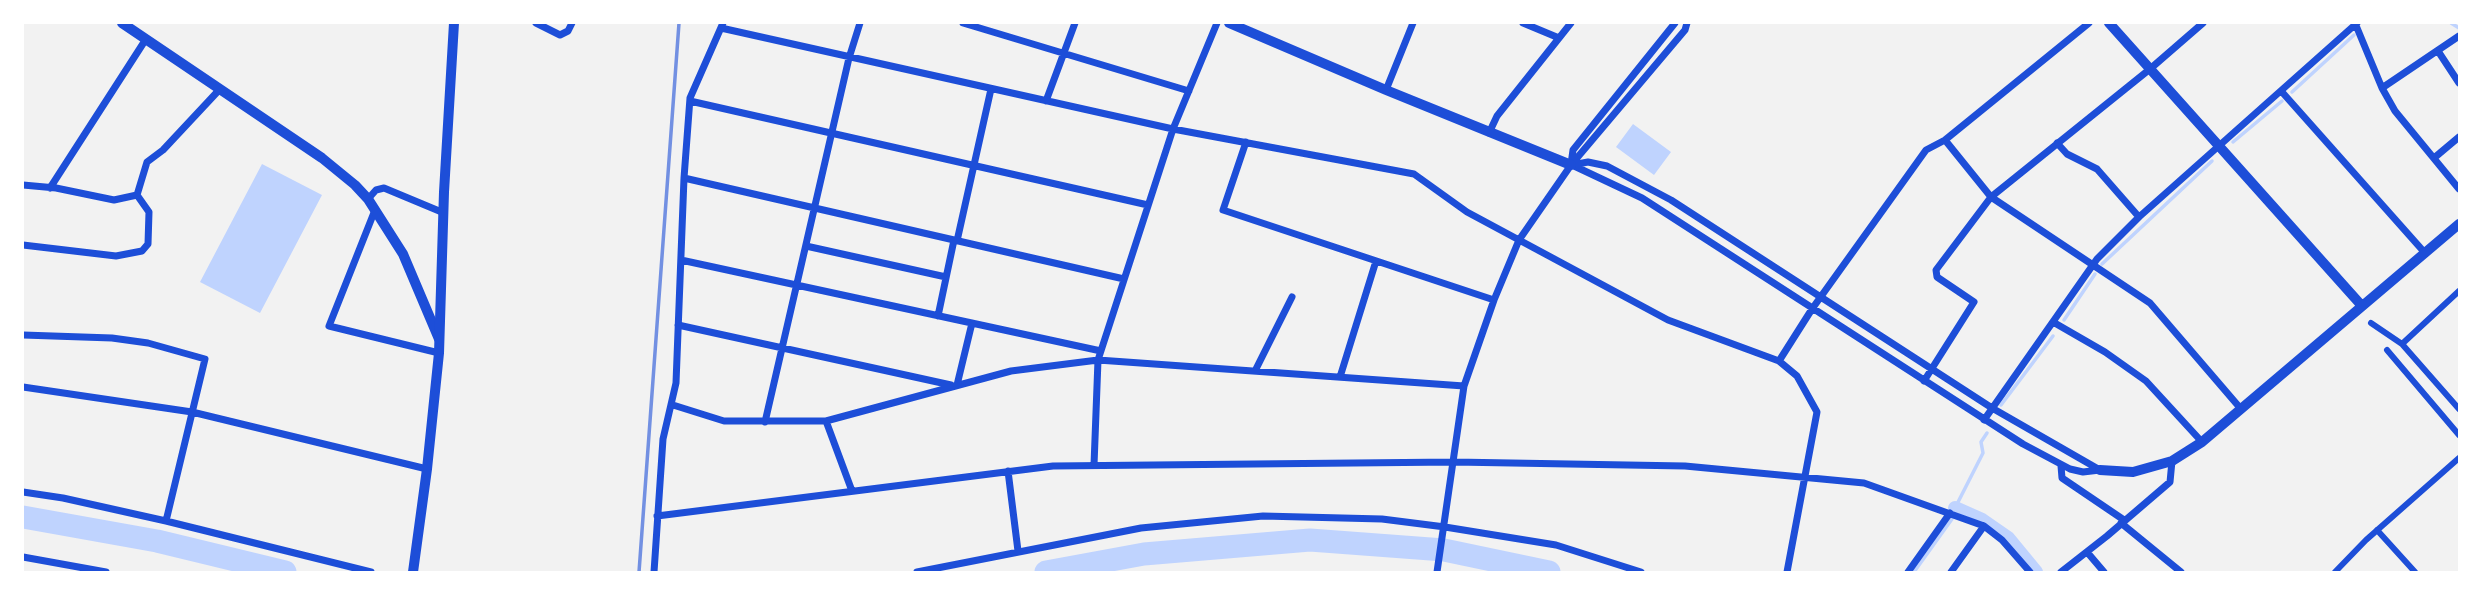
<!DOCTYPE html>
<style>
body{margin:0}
#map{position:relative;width:2482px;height:595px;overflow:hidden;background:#f2f2f2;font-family:"Alegreya Sans",sans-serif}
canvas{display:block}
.frame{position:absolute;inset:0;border:24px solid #fff;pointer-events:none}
</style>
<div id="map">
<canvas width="2482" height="595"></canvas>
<div class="frame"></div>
</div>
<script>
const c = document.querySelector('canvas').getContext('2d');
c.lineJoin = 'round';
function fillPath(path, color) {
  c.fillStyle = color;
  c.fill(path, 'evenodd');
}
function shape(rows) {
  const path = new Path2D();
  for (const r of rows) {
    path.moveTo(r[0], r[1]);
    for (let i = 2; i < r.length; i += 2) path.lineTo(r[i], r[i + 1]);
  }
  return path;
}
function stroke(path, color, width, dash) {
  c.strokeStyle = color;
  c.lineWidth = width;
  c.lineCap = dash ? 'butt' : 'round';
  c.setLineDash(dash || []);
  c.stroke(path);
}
const water = shape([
 [1633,124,1671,152,1654,175,1616,147],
 [262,164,322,195,260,313,200,282]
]);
const stream = shape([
 [2451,23,2459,28],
 [2292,92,2354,35],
 [2233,142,2282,101],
 [2102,264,2212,161],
 [2064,320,2095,274],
 [2001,405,2053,336],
 [1955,508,1983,453,1981,442,1987,433],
 [1914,572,1952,519]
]);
const canal = shape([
 [1955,508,1982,520,2008,538,2036,572]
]);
const river = shape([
 [23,517,157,541,285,572],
 [1046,572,1144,554,1310,540,1444,550,1549,572]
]);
const pedestrian = shape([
 [2371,323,2402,344,2459,409],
 [2402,344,2459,291],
 [2387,350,2459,435],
 [2377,530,2415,572],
 [2335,572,2366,540,2459,458]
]);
const minor = shape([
 [536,23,560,35,568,31,572,23],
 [963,23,1189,91],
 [1523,23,1559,38],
 [2355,23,2382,88,2395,111,2459,189],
 [721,28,1173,129,1414,174,1467,212,1668,320,1779,361,1797,376,1817,412,1787,572],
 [2438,51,2459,83],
 [2382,88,2459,36],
 [1386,90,1413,23],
 [2282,92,2425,253],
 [690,101,1148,205],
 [1046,101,1075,23],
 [1489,133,1497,116,1571,23],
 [1945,140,1991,197,2150,303,2241,409],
 [1246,142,1223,210,1494,300],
 [2057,143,2067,154,2097,169,2139,217],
 [2434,158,2459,137],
 [1571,164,1573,150,1675,23],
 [1572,165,1588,162,1607,166,1671,200,1992,408,2100,470],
 [1572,165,1642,198,2023,444,2070,469,2083,472,2100,470],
 [684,178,1124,279],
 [23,185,56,188,114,200,137,195],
 [50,188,146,39],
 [137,195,147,162,163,150,220,89],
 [368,199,376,190,384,188,444,213],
 [375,210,329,326,439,353],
 [957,241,991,89],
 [23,245,116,256,142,251,148,244,149,212,137,195],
 [806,246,946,277],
 [681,260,1101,351],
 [938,316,954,240],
 [2053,322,2105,352,2146,381,2202,442],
 [678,325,951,385],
 [23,335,112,338,148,343,205,359,166,521],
 [1779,361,1812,309,1926,150,1945,140,2089,23],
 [1255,371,1292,297],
 [1340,377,1376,261],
 [1924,381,1974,302,1937,277,1936,270,1991,197,2150,69,2203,23],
 [957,385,972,323],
 [23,387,192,412,427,469],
 [673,405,724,421,826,421,1011,371,1098,360,1464,386],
 [1984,420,2097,259,2139,217,2357,23],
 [826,421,852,491],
 [765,422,849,58,860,23],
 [1094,465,1098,360,1173,129,1217,23],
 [2061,466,2062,478,2124,520],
 [1008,471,1018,551],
 [23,492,63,498,166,521,371,572],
 [657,516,1053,466,1454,462,1685,466,1864,483,1984,526,2002,540,2030,572],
 [2121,523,2181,572],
 [2087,552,2104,572],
 [23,557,106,572],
 [654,572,663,439,676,383,684,178,690,98,723,23],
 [917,572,1141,528,1263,516,1382,519,1445,527,1556,545,1641,572],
 [1437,572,1464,386,1494,300,1519,240,1571,165,1685,30,1687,23],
 [1908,572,1950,513],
 [1951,572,1984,526],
 [2061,572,2107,536,2170,482,2172,461]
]);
const tertiary = shape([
 [122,23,322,158,355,185,368,199,403,254,439,339],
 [1229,23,1386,90,1571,165],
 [2109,23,2362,306],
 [2100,470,2133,472,2172,461,2202,442,2459,224]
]);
const secondary = shape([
 [413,572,427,469,439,353,444,192,454,23]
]);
const rail = shape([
 [639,572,679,23]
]);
fillPath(water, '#bfd3fe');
stroke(stream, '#bfd3fe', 3.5);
stroke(canal, '#bfd3fe', 14);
stroke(river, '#bfd3fe', 23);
stroke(pedestrian, '#1d4ed8', 6);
stroke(minor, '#1d4ed8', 7);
stroke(tertiary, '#1d4ed8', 10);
stroke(secondary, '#1d4ed8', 10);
stroke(rail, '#7290e2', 3.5);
</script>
